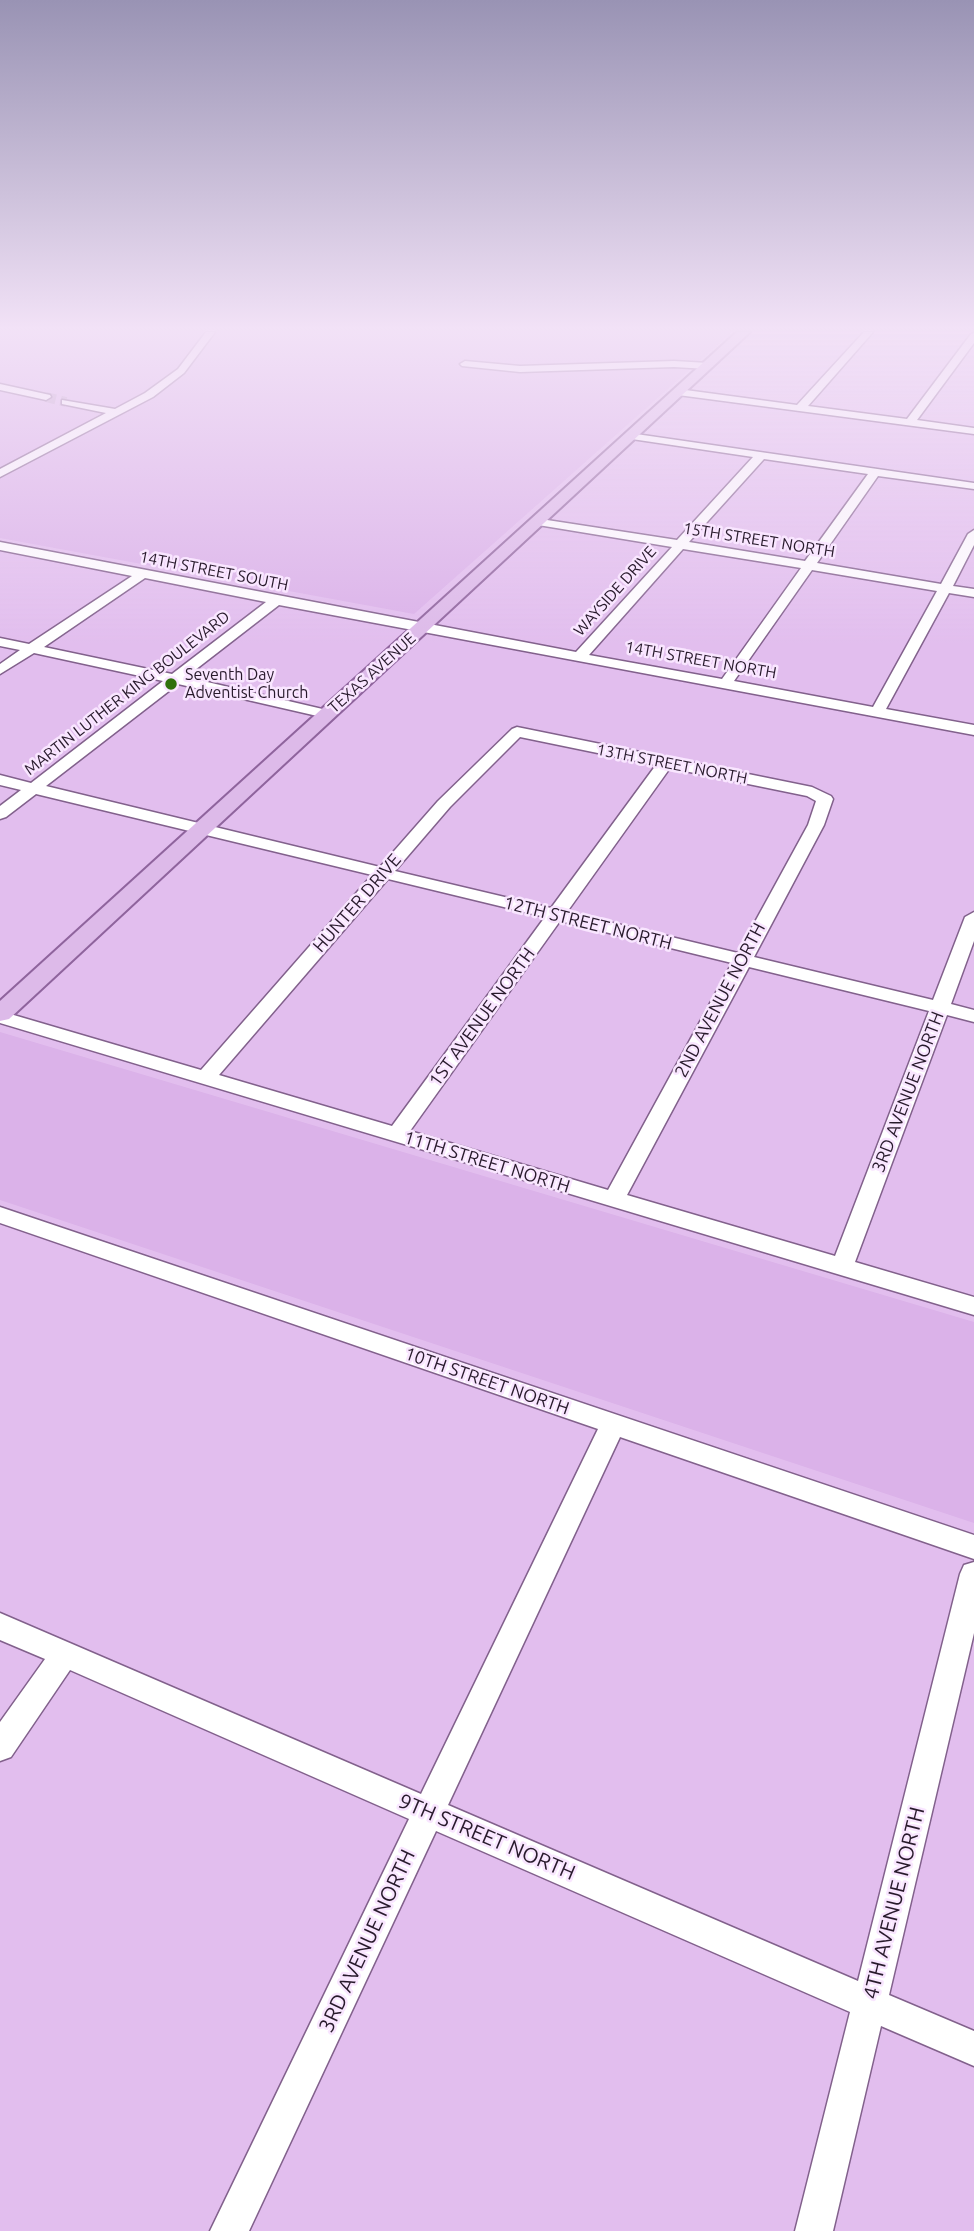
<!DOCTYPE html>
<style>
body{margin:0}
canvas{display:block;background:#e2beee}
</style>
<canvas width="974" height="2231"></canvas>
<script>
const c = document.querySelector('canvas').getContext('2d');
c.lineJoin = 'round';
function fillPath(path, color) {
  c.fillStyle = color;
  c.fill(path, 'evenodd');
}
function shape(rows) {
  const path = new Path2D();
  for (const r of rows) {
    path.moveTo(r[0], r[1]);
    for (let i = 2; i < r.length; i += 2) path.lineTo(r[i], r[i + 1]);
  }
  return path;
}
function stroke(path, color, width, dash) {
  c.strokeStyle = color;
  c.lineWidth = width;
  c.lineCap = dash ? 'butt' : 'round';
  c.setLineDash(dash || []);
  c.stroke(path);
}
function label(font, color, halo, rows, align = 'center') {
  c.font = font + ' Ubuntu,sans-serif';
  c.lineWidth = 5;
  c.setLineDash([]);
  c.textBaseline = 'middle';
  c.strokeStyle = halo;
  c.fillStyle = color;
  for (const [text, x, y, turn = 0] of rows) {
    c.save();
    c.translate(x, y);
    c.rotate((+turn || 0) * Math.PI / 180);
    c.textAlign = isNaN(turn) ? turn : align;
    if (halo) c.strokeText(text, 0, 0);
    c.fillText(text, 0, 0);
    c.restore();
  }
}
const built = shape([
 [0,332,732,332,414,614,0,538],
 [0,1032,974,1322,974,1523,0,1200]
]);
const minorTunnel = shape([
 [46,397,66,402]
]);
const minor = shape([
 [206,332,215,332,184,373,153,397,0,477,0,469,106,413,62,404,62,400,115,409,145,393,178,369,206,332],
 [864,332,873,332,808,406,907,419,971,334,974,333,974,343,917,420,974,428,974,434,678,395,673,392,678,389,797,405,864,332],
 [465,361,520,366,674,361,708,363,713,366,708,369,674,367,520,372,462,366,460,364,465,361],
 [0,384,50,395,51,397,46,400,0,390,0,384],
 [629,433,974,483,974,489,878,476,817,563,941,584,968,534,974,530,974,545,953,586,974,589,974,597,949,593,886,709,974,725,974,735,279,605,186,677,331,711,333,714,331,717,326,718,178,684,46,786,380,867,438,801,512,729,517,727,812,787,831,796,833,799,824,825,754,957,933,1000,965,917,974,912,974,941,951,1004,974,1010,974,1022,947,1015,855,1262,974,1297,974,1315,0,1023,0,1011,201,1070,372,875,36,794,6,817,0,819,0,806,21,790,0,785,0,775,31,783,163,681,34,653,0,674,0,664,20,650,0,646,0,638,29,644,132,576,0,550,0,542,576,652,672,547,538,525,534,524,534,518,677,540,753,457,625,438,624,436,629,433],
 [764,459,868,474,805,561,689,542,764,459],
 [683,549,801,568,722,679,589,655,683,549],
 [812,570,937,591,873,707,734,681,812,570],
 [145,578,266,602,172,674,44,647,145,578],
 [520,737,656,765,551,908,395,871,450,807,520,737],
 [670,768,807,796,816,801,808,825,738,953,567,912,670,768],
 [388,879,545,917,392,1126,219,1075,388,879],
 [560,921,732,963,608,1190,410,1131,560,921],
 [749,967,929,1011,835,1256,627,1195,749,967],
 [0,1207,974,1535,974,1559,620,1437,448,1805,858,1981,960,1574,964,1565,974,1562,974,1633,889,1995,974,2031,974,2066,881,2026,833,2231,795,2231,850,2012,436,1831,249,2231,210,2231,409,1819,70,1670,11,1757,0,1761,0,1722,45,1659,0,1640,0,1613,421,1794,598,1429,0,1223,0,1207]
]);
const major = shape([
 [737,332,750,332,9,1019,0,1021,0,1001,737,332]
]);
const markers = [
 [171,684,7,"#30710c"]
];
const farStreetnames = [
 ["15TH STREET NORTH",759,540,9],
 ["14TH STREET SOUTH",214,571,11],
 ["WAYSIDE DRIVE",615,591,-48],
 ["14TH STREET NORTH",701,660,10],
 ["TEXAS AVENUE",372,673,-42],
 ["MARTIN LUTHER KING BOULEVARD",127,693,-38],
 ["13TH STREET NORTH",672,764,11]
];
const farPoinames = [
 ["Seventh Day",185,675],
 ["Adventist Church",185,693]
];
const streetNames = [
 ["HUNTER DRIVE",357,903,-49],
 ["12TH STREET NORTH",588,923,14],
 ["2ND AVENUE NORTH",720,1000,-62],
 ["1ST AVENUE NORTH",482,1017,-54],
 ["3RD AVENUE NORTH",908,1092,-69],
 ["11TH STREET NORTH",487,1162,17],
 ["10TH STREET NORTH",487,1381,19]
];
const nearStreetnames = [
 ["9TH STREET NORTH",487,1837,23],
 ["4TH AVENUE NORTH",894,1903,-76],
 ["3RD AVENUE NORTH",367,1941,-65]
];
fillPath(built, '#dbb2e9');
stroke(minorTunnel, '#bd9dc7', 10, [10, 5]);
stroke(minor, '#82618c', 3);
stroke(major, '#8f649d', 4);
fillPath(minor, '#fff');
fillPath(major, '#ddbae9');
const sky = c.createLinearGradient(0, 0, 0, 645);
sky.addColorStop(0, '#9993b4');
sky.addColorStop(0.51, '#f2e2f7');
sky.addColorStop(1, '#f2e2f700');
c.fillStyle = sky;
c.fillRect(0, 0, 974, 645);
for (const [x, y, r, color] of markers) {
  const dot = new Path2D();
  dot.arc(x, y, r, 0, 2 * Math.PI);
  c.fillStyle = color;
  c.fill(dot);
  stroke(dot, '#f9e6ff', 2.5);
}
label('16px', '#281a2c', '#f9e6ff', farStreetnames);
label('16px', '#281a2c', '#f9e6ff', farPoinames, 'left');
label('18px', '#281a2c', '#f9e6ff', streetNames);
label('21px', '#281a2c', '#f9e6ff', nearStreetnames);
</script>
